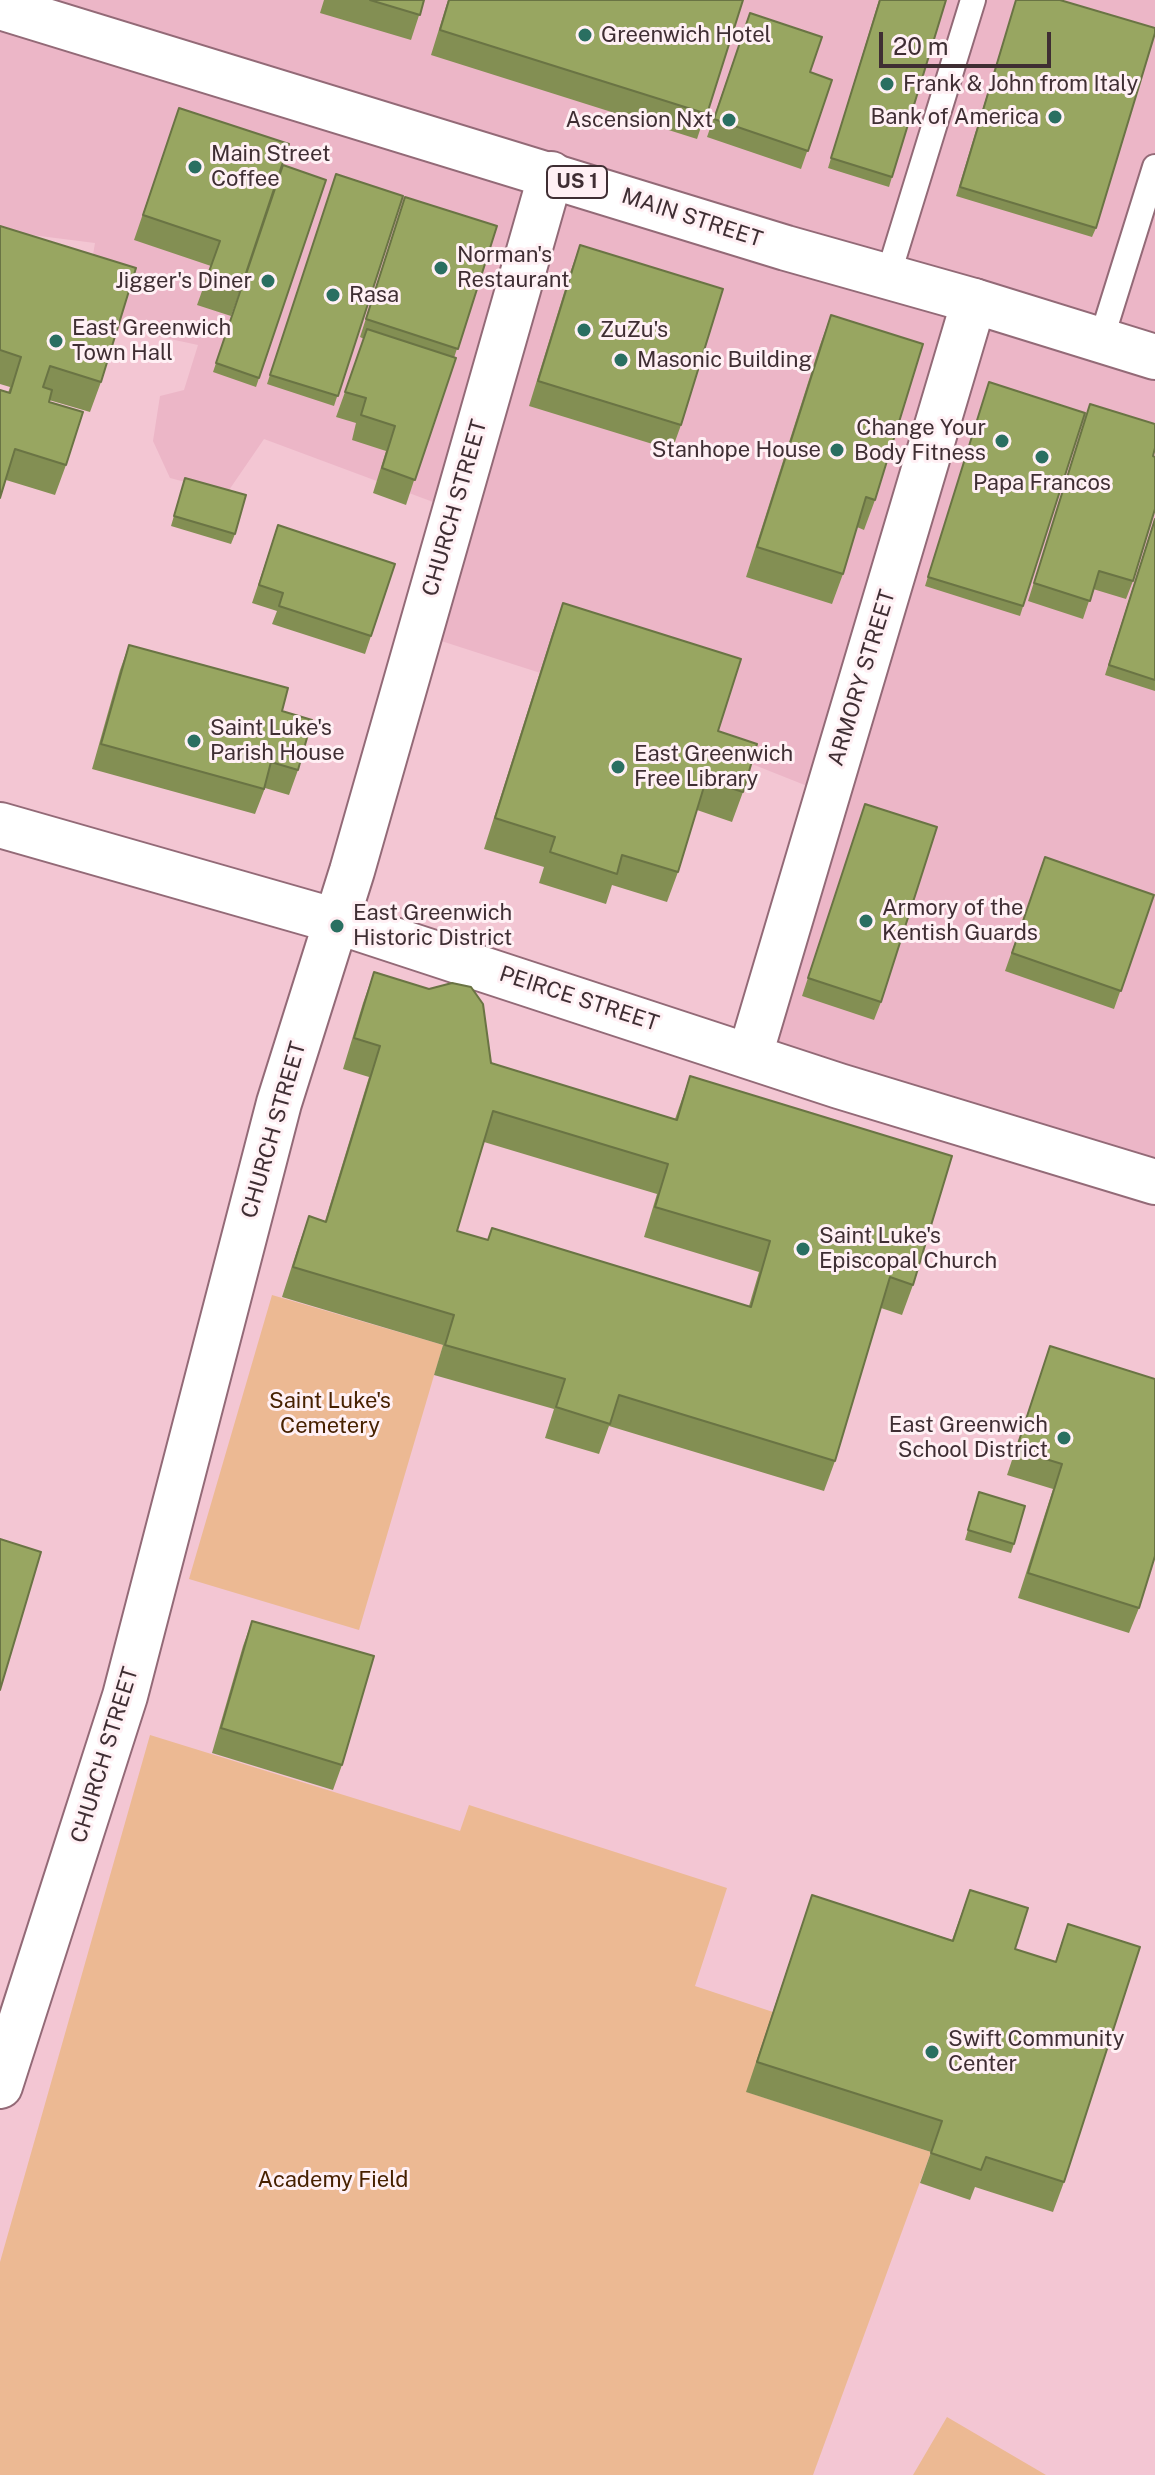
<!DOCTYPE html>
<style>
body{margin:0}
#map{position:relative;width:1155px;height:2475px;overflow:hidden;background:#f3c6d3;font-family:"Public Sans",sans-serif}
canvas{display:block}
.scale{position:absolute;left:879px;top:32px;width:172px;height:36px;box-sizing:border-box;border:4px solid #3f2e33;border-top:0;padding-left:10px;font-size:24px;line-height:28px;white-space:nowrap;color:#3f2e33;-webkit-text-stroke:6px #fff0f4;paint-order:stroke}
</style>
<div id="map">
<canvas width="1155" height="2475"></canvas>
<div class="scale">20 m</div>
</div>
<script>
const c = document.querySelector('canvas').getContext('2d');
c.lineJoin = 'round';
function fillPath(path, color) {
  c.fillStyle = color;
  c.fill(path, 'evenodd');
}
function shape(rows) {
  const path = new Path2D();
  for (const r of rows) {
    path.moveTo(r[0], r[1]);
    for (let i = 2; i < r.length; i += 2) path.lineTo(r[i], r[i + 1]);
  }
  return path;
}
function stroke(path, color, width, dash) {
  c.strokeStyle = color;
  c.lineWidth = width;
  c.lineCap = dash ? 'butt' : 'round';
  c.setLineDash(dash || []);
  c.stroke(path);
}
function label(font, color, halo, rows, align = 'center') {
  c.font = font + ' "Public Sans",sans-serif';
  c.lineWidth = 6;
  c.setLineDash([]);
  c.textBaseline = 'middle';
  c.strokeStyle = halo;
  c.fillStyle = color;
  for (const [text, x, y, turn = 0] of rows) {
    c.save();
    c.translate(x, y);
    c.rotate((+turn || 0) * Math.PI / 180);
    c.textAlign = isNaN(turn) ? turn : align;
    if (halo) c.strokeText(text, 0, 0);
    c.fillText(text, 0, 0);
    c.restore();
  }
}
const built = shape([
 [0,0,1155,0,1155,1187,755,1055,840,799,714,749,686,720,432,638,468,515,264,439,227,493,170,478,153,441,160,396,184,390,198,345,82,320,95,243,0,231]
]);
const green = shape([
 [272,1295,443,1345,359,1630,189,1579],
 [150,1735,460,1831,469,1805,727,1888,695,1986,773,2012,747,2092,931,2152,813,2475,0,2475,0,2262],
 [947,2417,1046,2475,913,2475]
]);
const service = shape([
 [888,276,973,0],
 [1101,340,1155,167]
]);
const minor = shape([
 [0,825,336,921,839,1086,1155,1182],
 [750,1055,974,301],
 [0,2086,125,1696,279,1103,352,871,551,174]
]);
const primary = shape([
 [0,7,786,248,974,301,1155,357]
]);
const wall = shape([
 [324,0,424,0,411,40,320,13],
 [448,0,743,0,697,139,431,55],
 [879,0,892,177,889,187,828,168],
 [1016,0,1096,228,1092,237,956,196],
 [750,13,810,72,832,80,801,169,707,137],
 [179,108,240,291,231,316,197,305,211,266,134,240],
 [283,165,326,180,256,387,213,372],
 [336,174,403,196,334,406,267,384],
 [405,197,497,226,406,505,373,493,386,451,352,440,356,423,336,417,364,339,360,337],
 [0,226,101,382,90,412,49,400,49,402,66,465,55,495,6,480,8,393,10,387,0,384],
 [580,245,681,425,672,450,529,406,571,270],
 [831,315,875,500,864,530,857,527,843,574,832,604,746,577,820,345],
 [986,392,1085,413,1020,616,925,586],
 [1090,404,1153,456,1133,581,1126,599,1093,589,1083,619,1028,601],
 [185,478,235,534,231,544,171,526],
 [1155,518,1155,691,1105,675],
 [278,525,371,636,365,654,272,624,277,611,252,603],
 [563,603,718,731,743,792,732,822,697,810,678,872,667,902,612,885,606,904,539,883,544,867,484,849,552,634],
 [129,645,282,711,298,770,289,795,265,788,255,814,92,769,120,670],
 [865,804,881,1002,874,1020,802,996],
 [1045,857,1154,895,1114,1009,1005,971],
 [374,972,491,1063,675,1119,690,1076,913,1285,902,1315,881,1308,835,1461,824,1491,609,1426,599,1454,545,1438,554,1409,434,1375,443,1345,282,1297,298,1247,309,1216,325,1221,369,1077,343,1069,363,1003],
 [484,1142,657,1194,644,1237,759,1272,749,1306,488,1240,457,1231],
 [1050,1346,1139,1608,1129,1633,1018,1598,1053,1489,1007,1475],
 [979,1492,1014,1544,1011,1553,965,1540],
 [252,1621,342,1765,333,1790,212,1753,243,1646],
 [970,1890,1015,1949,1055,1962,1068,1924,1064,2182,1053,2212,975,2187,970,2200,920,2183,931,2152,746,2092,812,1895,952,1940]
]);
const building = shape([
 [370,0,424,0,420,15,370,0],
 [449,0,743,0,707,114,440,30,449,0],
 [880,0,946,0,892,177,831,158,880,0],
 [1016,0,1060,0,1155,28,1155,33,1096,228,960,187,1016,0],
 [750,13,822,37,810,72,832,80,808,151,714,119,750,13],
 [179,108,289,144,240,291,206,280,220,241,143,215,179,108],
 [283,165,326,180,259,378,216,363,283,165],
 [336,174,403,196,338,396,270,375,336,174],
 [405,197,497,226,458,349,366,319,405,197],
 [0,226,136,268,101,382,50,366,43,387,52,390,49,402,83,412,66,465,15,449,0,498,0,390,10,393,21,357,0,350,0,226],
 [580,245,723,289,681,425,538,381,580,245],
 [831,315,923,344,875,500,866,497,843,574,757,547,831,315],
 [367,329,456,358,415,480,382,468,395,426,361,415,366,398,345,392,367,329],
 [989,382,1085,413,1023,606,928,577,989,382],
 [1090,404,1155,424,1155,448,1153,456,1155,457,1155,509,1133,581,1099,571,1090,601,1034,583,1090,404],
 [185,478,246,495,235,534,174,516,185,478],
 [1155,519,1155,680,1109,665,1155,519],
 [278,525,395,564,371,636,279,606,283,593,259,585,278,525],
 [563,603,741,659,718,731,757,744,743,792,706,780,678,872,622,855,617,874,550,852,555,837,495,818,563,603],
 [129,645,288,688,282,711,312,720,298,770,271,762,264,789,101,744,129,645],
 [865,804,937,827,881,1002,808,978,865,804],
 [1045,857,1154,895,1121,991,1012,953,1045,857],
 [374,972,429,989,452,983,471,987,483,1004,491,1063,677,1120,690,1076,952,1156,913,1285,890,1277,835,1461,619,1395,610,1424,556,1407,565,1379,445,1345,454,1315,293,1267,309,1216,326,1222,380,1046,354,1038,374,972],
 [493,1111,668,1164,655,1207,770,1241,751,1307,492,1228,488,1240,457,1231,493,1111],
 [1050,1346,1155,1379,1155,1556,1139,1608,1028,1573,1062,1464,1016,1450,1050,1346],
 [979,1492,1025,1506,1014,1544,968,1530,979,1492],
 [0,1539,41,1552,0,1690,0,1539],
 [252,1621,374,1656,342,1765,221,1728,252,1621],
 [970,1890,1028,1908,1015,1949,1056,1962,1068,1924,1140,1947,1064,2182,986,2157,981,2170,931,2153,942,2121,757,2062,812,1895,953,1941,970,1890]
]);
const markers = [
 [585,35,8,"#2a6f61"],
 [887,84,8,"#2a6f61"],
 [1055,117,8,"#2a6f61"],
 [729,120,8,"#2a6f61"],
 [195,167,8,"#2a6f61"],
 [441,268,8,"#2a6f61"],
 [268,281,8,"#2a6f61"],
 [333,295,8,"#2a6f61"],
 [584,330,8,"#2a6f61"],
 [56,341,8,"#2a6f61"],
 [621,360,8,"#2a6f61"],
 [1002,441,8,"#2a6f61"],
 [837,450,8,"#2a6f61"],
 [1042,457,8,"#2a6f61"],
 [194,741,8,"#2a6f61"],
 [618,767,8,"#2a6f61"],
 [866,921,8,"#2a6f61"],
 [337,926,8,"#2a6f61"],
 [803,1249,8,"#2a6f61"],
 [1064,1438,8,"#2a6f61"],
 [932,2052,8,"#2a6f61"]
];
const shields = [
 [577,182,60]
];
const shieldNames = [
 ["US 1",577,182]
];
const poiNames = [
 ["Greenwich Hotel",601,35],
 ["Frank & John from Italy",903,84],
 ["Bank of America",1039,117,"right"],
 ["Ascension Nxt",713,120,"right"],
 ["Main Street",211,154],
 ["Coffee",211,179],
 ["Norman's",457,255],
 ["Restaurant",457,280],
 ["Jigger's Diner",252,281,"right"],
 ["Rasa",349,295],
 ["East Greenwich",72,328],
 ["Town Hall",72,353],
 ["ZuZu's",600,330],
 ["Masonic Building",637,360],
 ["Change Your",986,428,"right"],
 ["Body Fitness",986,453,"right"],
 ["Stanhope House",821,450,"right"],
 ["Papa Francos",1042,483,"center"],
 ["Saint Luke's",210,728],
 ["Parish House",210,753],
 ["East Greenwich",634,754],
 ["Free Library",634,779],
 ["Armory of the",882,908],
 ["Kentish Guards",882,933],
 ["East Greenwich",353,913],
 ["Historic District",353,938],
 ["Saint Luke's",819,1236],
 ["Episcopal Church",819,1261],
 ["East Greenwich",1048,1425,"right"],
 ["School District",1048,1450,"right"],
 ["Swift Community",948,2039],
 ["Center",948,2064]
];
const streetNames = [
 ["MAIN STREET",692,218,18],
 ["CHURCH STREET",455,508,-74],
 ["ARMORY STREET",862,678,-73],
 ["PEIRCE STREET",579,999,18],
 ["CHURCH STREET",274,1130,-74],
 ["CHURCH STREET",105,1755,-73]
];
const parkNames = [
 ["Saint Luke's",330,1401],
 ["Cemetery",330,1426],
 ["Academy Field",333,2180]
];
fillPath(built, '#ecb6c7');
fillPath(green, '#ecb993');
stroke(service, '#936a77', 28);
stroke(minor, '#936a77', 48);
stroke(primary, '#936a77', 48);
stroke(service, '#fff', 24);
stroke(minor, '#fff', 44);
stroke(primary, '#fff', 44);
fillPath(wall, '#838f53');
fillPath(building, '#98a661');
stroke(building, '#6a7444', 2);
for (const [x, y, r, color] of markers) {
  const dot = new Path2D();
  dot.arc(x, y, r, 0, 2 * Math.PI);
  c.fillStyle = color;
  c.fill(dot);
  stroke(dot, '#fff0f4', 3);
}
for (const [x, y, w] of shields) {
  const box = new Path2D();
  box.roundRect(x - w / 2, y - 16, w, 32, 6);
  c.fillStyle = '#fff0f4';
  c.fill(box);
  stroke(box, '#3f2e33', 2);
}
label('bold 20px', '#3f2e33', null, shieldNames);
label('22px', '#3f2e33', '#fff0f4', poiNames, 'left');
label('22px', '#3f2e33', '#fff0f4', streetNames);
label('22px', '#472100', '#fff0f4', parkNames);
</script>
